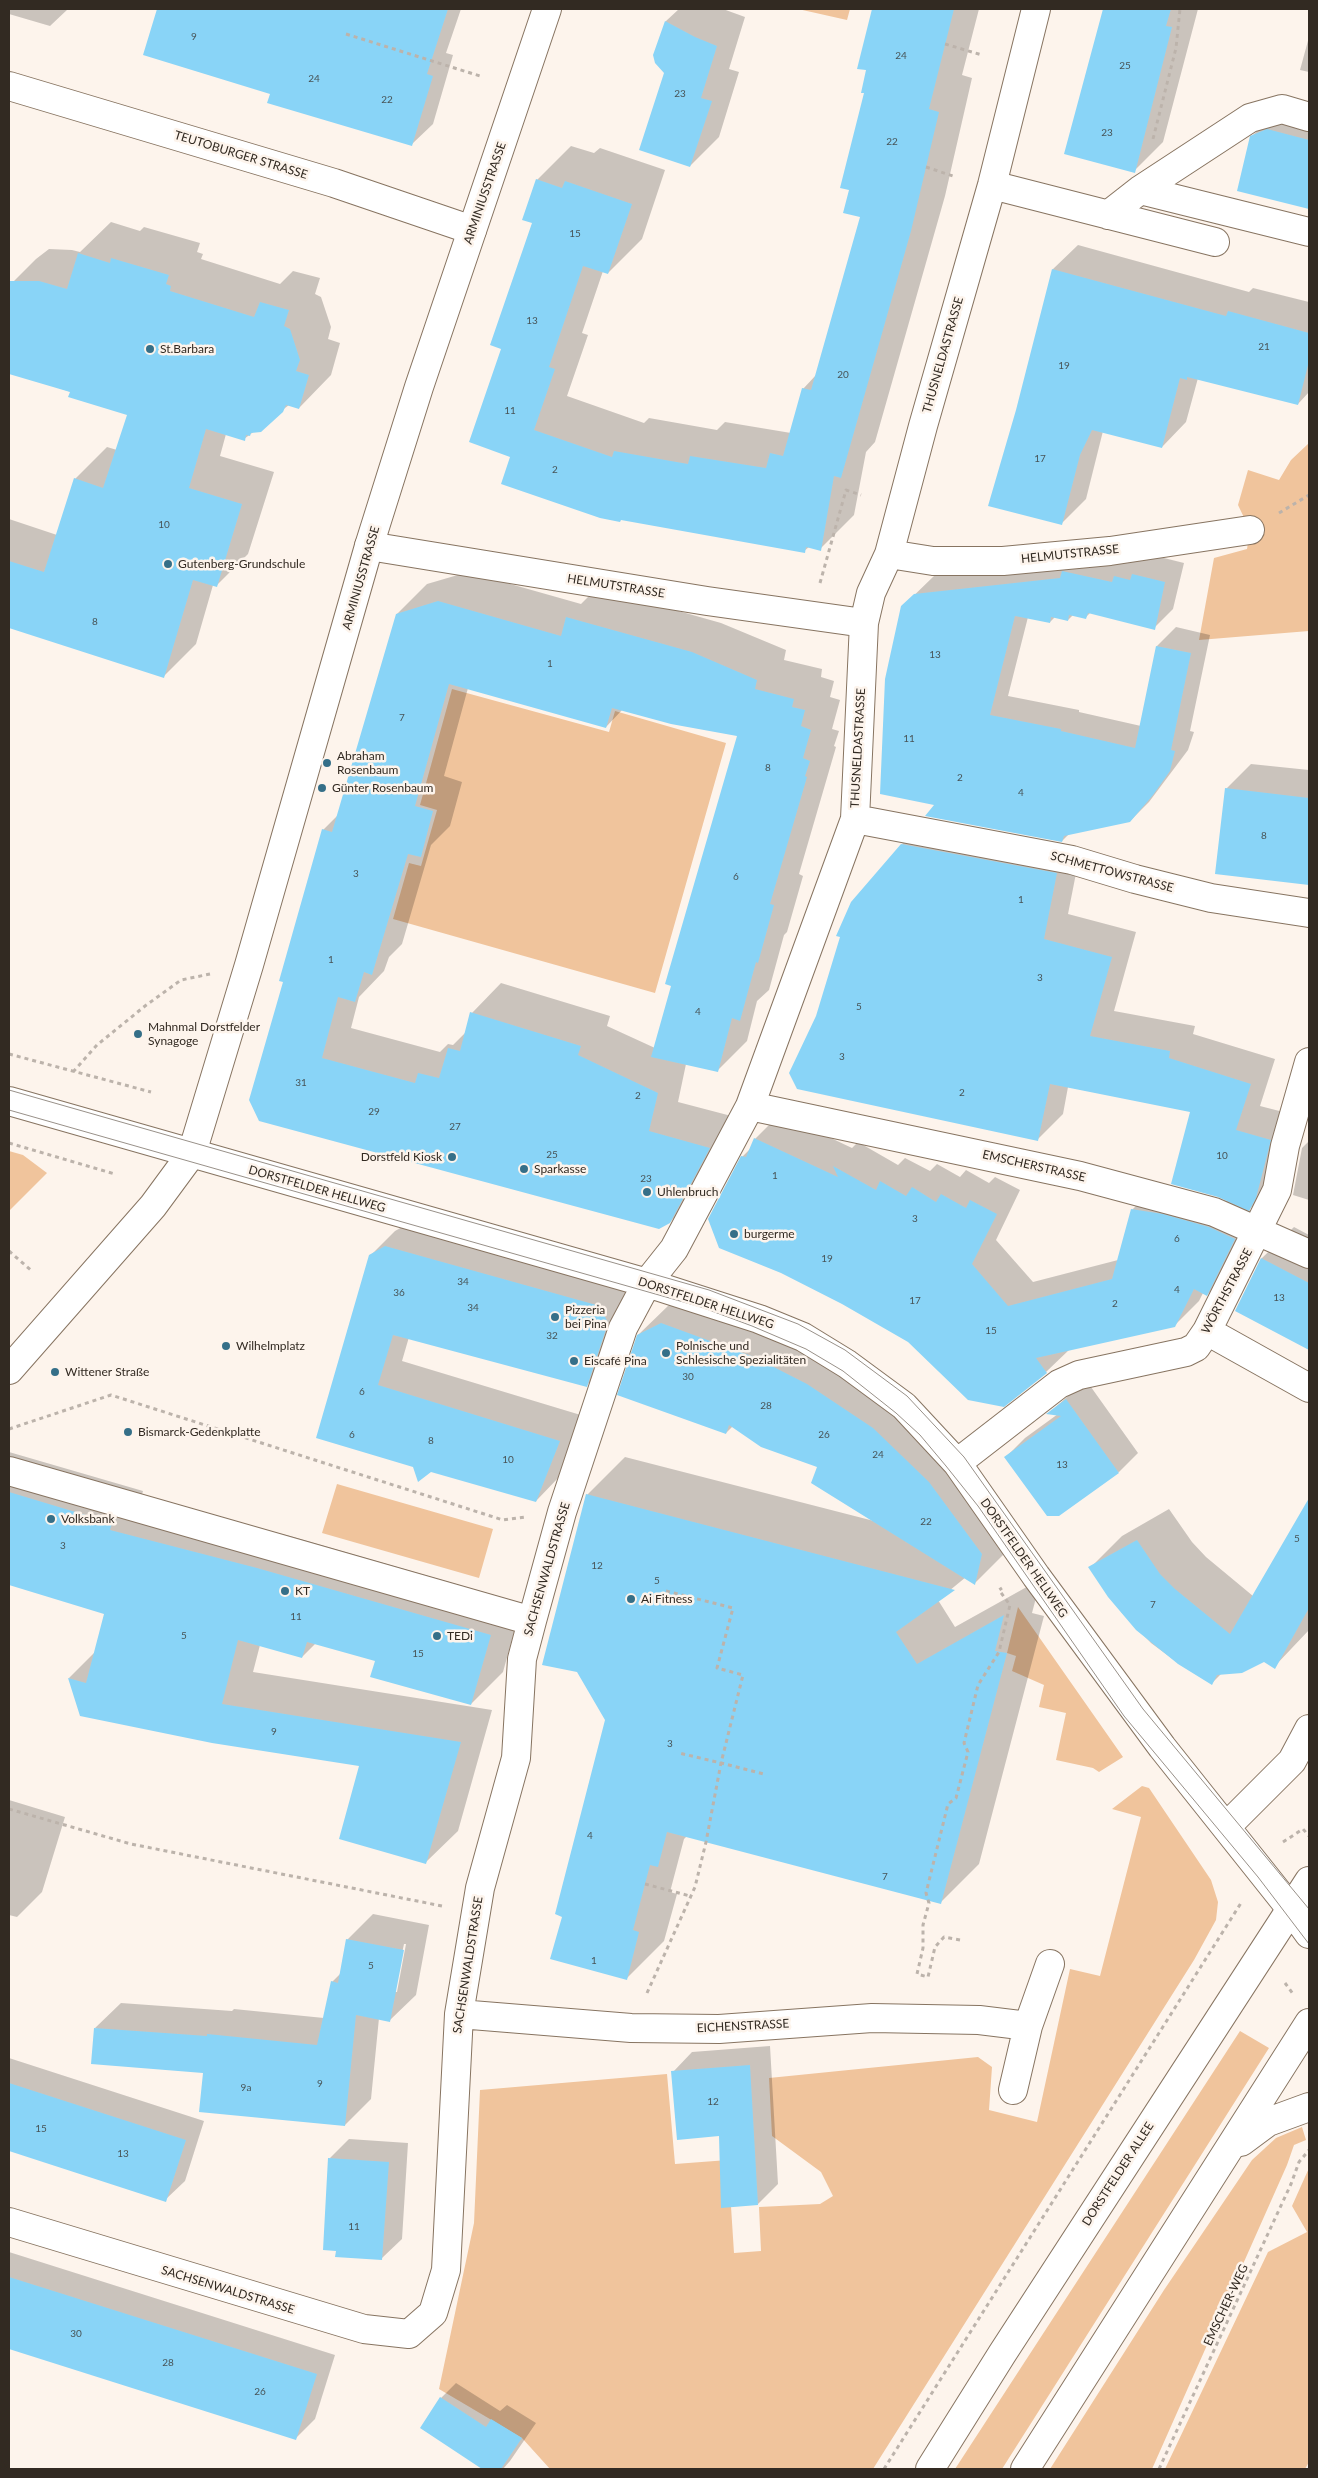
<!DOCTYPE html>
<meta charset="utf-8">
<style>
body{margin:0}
#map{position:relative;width:1318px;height:2478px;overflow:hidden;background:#fdf4ec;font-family:Lato,sans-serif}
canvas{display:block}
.frame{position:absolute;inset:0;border:10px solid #322a22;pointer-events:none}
</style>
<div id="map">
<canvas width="1318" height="2478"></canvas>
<div class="frame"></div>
</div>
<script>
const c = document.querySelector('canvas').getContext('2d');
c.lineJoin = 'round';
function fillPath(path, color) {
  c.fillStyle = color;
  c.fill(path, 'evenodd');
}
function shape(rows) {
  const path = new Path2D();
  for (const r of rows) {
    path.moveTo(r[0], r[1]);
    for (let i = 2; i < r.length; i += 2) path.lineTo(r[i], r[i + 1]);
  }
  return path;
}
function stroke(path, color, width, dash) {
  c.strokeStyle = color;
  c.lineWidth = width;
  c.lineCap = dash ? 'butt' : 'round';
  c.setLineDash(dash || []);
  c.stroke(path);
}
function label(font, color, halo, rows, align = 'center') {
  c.font = font + ' Lato,sans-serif';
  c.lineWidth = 5;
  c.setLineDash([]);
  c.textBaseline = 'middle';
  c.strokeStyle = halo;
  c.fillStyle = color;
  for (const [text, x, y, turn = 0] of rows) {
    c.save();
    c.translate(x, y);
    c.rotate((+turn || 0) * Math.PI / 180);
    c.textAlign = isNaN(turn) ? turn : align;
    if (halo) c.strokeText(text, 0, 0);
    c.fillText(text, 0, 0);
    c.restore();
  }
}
const green = shape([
 [798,9,850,9,847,20],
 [1309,443,1309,631,1199,640,1214,558,1247,549,1250,530,1238,505,1248,470,1279,480,1291,460],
 [452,689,609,732,615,711,726,743,655,993,393,919,409,863,421,866,437,810,420,805],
 [9,1151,23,1155,47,1173,9,1211],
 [337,1484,493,1529,479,1578,322,1533],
 [1018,1607,1123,1757,1099,1772,1093,1768,1056,1760,1066,1713,1039,1707,1044,1685,1012,1671,1016,1656,1007,1653],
 [1142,1786,1149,1788,1211,1880,1218,1902,1216,1920,1194,1960,873,2469,550,2469,522,2438,439,2389,474,2223,480,2090,667,2074,675,2164,728,2160,734,2253,761,2251,759,2207,820,2204,833,2196,821,2172,772,2136,769,2078,978,2057,992,2067,989,2110,1037,2122,1070,1969,1100,1976,1141,1817,1112,1809],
 [1240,2031,1269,2048,1002,2469,955,2469],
 [1302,2127,1306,2140,1294,2145,1287,2165,1152,2469,1050,2469,1164,2290,1252,2160,1276,2138],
 [1309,2168,1309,2462,1305,2469,1165,2469,1268,2252,1307,2232,1292,2206]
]);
const shadow = shape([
 [9,9,68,9,50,26,9,14],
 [158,9,461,9,446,53,453,55,433,124,412,144,271,93,144,54],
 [679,9,723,9,745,17,729,69,739,72,719,137,690,166,665,73,654,55,666,21],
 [874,9,979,9,962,75,972,78,945,196,875,442,866,452,854,515,820,549,809,547,804,551,512,456,503,348,534,222,537,180,571,146,594,153,600,148,665,170,642,239,608,273,603,271,582,333,588,335,567,396,644,423,649,418,717,430,725,422,791,433,803,389,816,375,862,216,850,189,868,70,859,68],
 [1104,9,1198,9,1163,142,1134,171,1065,153],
 [1309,37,1309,72,1300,70],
 [1278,120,1309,128,1309,208,1239,190,1251,137,1261,127],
 [111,222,140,231,144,227,200,243,197,252,203,254,201,259,280,284,293,271,320,278,315,294,321,297,331,327,328,339,340,343,331,375,299,408,289,405,244,439,226,434,220,456,274,472,248,554,216,586,213,585,196,644,164,676,9,626,9,519,57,535,75,479,107,447,117,450,128,414,71,392,9,372,9,286,36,259,49,249,72,250,80,252],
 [1078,245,1249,292,1253,288,1309,302,1309,392,1298,404,1198,378,1186,422,1162,447,1103,431,1086,499,1062,523,1017,411,1053,269],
 [1082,553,1129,563,1134,558,1147,560,1152,555,1184,563,1173,609,1154,628,1091,612,1086,617,1073,615,1068,620,1055,617,1050,622,1028,617,1008,696,1079,710,1079,712,1141,726,1157,646,1176,627,1210,635,1190,731,1194,732,1188,750,1149,802,1130,821,1069,834,1062,841,936,804,902,607,934,576,1075,560],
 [468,572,581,604,597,588,721,623,786,650,784,660,822,669,821,677,834,681,830,697,840,700,832,729,839,731,834,746,836,747,799,874,803,876,787,932,784,935,769,990,757,1001,747,1041,717,1071,686,1064,678,1102,739,1118,700,1192,670,1222,260,1120,284,981,323,830,338,815,397,614,427,584],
 [468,688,606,727,623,709,739,735,655,1048,607,1026,610,1016,501,983,472,1013,467,1031,453,1045,448,1044,440,1052,351,1028,359,997,384,971,389,957,402,944,431,845,450,826,462,782,444,776],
 [1251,764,1309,770,1309,883,1217,873,1226,789],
 [927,819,1081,848,1068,914,1136,932,1114,1011,1195,1026,1193,1034,1275,1059,1260,1106,1295,1115,1274,1184,1249,1210,1258,1214,1231,1270,1207,1295,1203,1293,1199,1301,1174,1326,1070,1349,1046,1372,742,1157,752,1147,755,1139,780,1114,852,1148,858,1142,898,1165,905,1158,930,1171,937,1164,960,1177,966,1170,989,1183,995,1177,1020,1190,996,1240,1033,1282,1118,1260,1132,1210,1156,1185,1227,1201,1191,1111,1068,1087,1063,1114,1038,1139,902,844],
 [1309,1141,1309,1200,1293,1195,1302,1148],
 [411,1222,624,1281,632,1298,611,1361,587,1385,409,1337,402,1361,584,1416,560,1476,536,1501,318,1437,370,1256,395,1231],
 [1294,1227,1309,1235,1309,1349,1236,1310,1262,1258],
 [691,1293,902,1398,1005,1553,975,1583,966,1577,938,1600,955,1627,1041,1579,1032,1613,1044,1616,979,1864,941,1902,687,1836,684,1839,670,1892,677,1894,664,1941,626,1979,563,1916,606,1720,587,1495,625,1457,874,1521,818,1466,733,1426,726,1433,638,1335,669,1305],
 [1086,1380,1138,1453,1119,1472,1006,1457,1025,1438,1058,1414,1049,1413],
 [9,1452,143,1491,141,1498,290,1536,522,1603,503,1672,471,1704,376,1660,316,1643,302,1657,260,1645,253,1672,492,1710,458,1831,426,1862,361,1765,81,1715,69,1678,96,1651,106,1614,9,1583],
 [1309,1500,1309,1630,1274,1667,1264,1661,1221,1674,1212,1683,1178,1663,1151,1643,1122,1613,1090,1568,1122,1536,1169,1509,1192,1542,1206,1557,1253,1596],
 [9,1800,65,1817,42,1892,17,1917,9,1915],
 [373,1914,429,1925,416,1995,390,2020,379,2018,371,2099,345,2125,95,2028,121,2003,232,2011,234,2009,324,2018,332,1982,341,1973,347,1940],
 [404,1944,406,1944,397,1992,394,1992],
 [770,2046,778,2184,758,2204,720,2134,673,2072,692,2052],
 [9,2058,204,2121,185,2181,165,2200,9,2149],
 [349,2139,408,2143,402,2239,382,2258,330,2158],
 [9,2252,335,2355,315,2419,296,2438,23,2346,9,2339],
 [456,2383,500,2411,507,2405,536,2423,510,2461,503,2469,485,2469,421,2428,441,2398]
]);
const building = shape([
 [157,9,448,9,427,74,433,76,412,146,267,103,270,94,143,55],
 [872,9,954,9,929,109,939,112,911,231,841,478,834,476,821,551,806,547,805,553,621,520,620,522,600,518,501,484,510,457,469,442,501,349,490,345,532,223,522,220,536,179,562,188,565,181,632,204,608,274,583,266,549,367,555,369,534,430,612,457,614,451,688,464,690,456,766,468,770,453,783,456,802,388,811,390,860,217,843,213,849,190,840,188,864,93,861,93,866,70,857,69],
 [1103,9,1171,9,1166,26,1172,27,1135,173,1064,154],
 [665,21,695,37,717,46,701,98,712,101,690,167,639,150,664,73,655,63,653,55],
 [1267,129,1309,140,1309,209,1237,191,1250,136],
 [78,253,110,263,111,258,169,275,166,284,171,286,170,291,254,317,260,302,289,310,284,326,290,329,300,360,296,371,309,375,299,409,286,405,283,412,261,432,251,433,250,436,246,435,245,441,206,429,189,488,242,504,217,587,193,580,164,678,9,628,9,561,44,572,74,478,103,488,127,415,68,397,70,392,9,374,9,281,39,281,67,289],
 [1052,269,1226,316,1228,311,1309,333,1309,361,1298,405,1187,377,1187,380,1180,378,1162,448,1092,430,1080,455,1062,525,988,506,1016,410],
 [1062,571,1112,582,1114,576,1130,580,1132,574,1165,582,1155,630,1088,613,1086,619,1069,615,1068,621,1051,617,1050,623,1015,616,990,715,1061,729,1061,731,1135,748,1156,646,1191,653,1171,750,1175,751,1170,771,1153,795,1130,822,1064,836,1062,842,925,816,934,805,880,794,885,679,901,606,914,594,1060,578],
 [438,601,561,636,566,617,692,652,757,680,755,689,794,699,792,707,805,710,801,726,811,730,803,758,810,761,805,776,807,777,770,904,774,905,758,963,756,962,740,1021,732,1018,718,1072,651,1057,671,986,665,984,737,736,671,724,612,708,606,728,449,684,415,806,433,811,421,857,408,854,372,975,364,972,355,1002,338,997,322,1058,415,1083,418,1073,439,1078,448,1048,460,1051,470,1012,581,1046,578,1055,658,1093,649,1131,710,1148,670,1223,659,1229,259,1121,249,1100,283,982,279,981,322,829,332,832,396,614],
 [1225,788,1309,798,1309,885,1215,874],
 [901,844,1057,873,1044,939,1112,957,1090,1036,1170,1051,1169,1058,1251,1084,1236,1130,1271,1140,1256,1198,1249,1211,1218,1197,1171,1184,1190,1112,1050,1084,1038,1141,797,1089,789,1073,816,1016,840,937,836,936,851,902],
 [754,1138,838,1177,833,1166,876,1190,880,1181,906,1196,912,1187,936,1202,941,1194,966,1208,970,1200,997,1214,972,1264,1008,1306,1112,1279,1131,1209,1163,1214,1209,1227,1235,1239,1207,1296,1194,1289,1175,1327,1036,1358,1047,1373,1004,1407,968,1400,908,1342,842,1304,781,1273,719,1248,708,1219,741,1156,746,1157],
 [385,1246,600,1306,608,1323,587,1387,393,1335,378,1385,560,1441,536,1502,431,1472,418,1482,413,1467,316,1438,369,1255],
 [1261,1258,1309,1283,1309,1350,1235,1311],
 [661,1323,754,1357,807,1384,873,1428,929,1482,982,1554,975,1585,811,1483,817,1467,761,1447,729,1425,726,1434,617,1395,637,1335],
 [1066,1399,1119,1473,1059,1516,1047,1516,1004,1457,1061,1416,1046,1414],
 [9,1492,112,1523,110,1530,257,1568,491,1635,471,1705,370,1677,375,1661,307,1642,302,1658,238,1640,222,1704,461,1742,426,1864,339,1839,359,1766,212,1743,80,1716,68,1678,86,1683,104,1614,9,1585],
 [586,1494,955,1590,896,1632,917,1664,1004,1615,995,1651,1007,1653,941,1904,667,1832,658,1867,650,1865,633,1930,639,1932,627,1980,550,1959,562,1917,555,1914,605,1720,577,1672,542,1665],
 [1309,1498,1309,1608,1275,1669,1264,1662,1242,1673,1217,1675,1212,1685,1178,1664,1136,1630,1108,1597,1088,1567,1137,1540,1160,1574,1175,1589,1230,1634],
 [346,1939,404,1950,390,2022,356,2015,345,2126,199,2112,203,2073,91,2064,94,2028,207,2036,207,2034,317,2045,331,1981,338,1983],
 [750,2065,758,2205,721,2208,719,2136,677,2140,671,2071],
 [9,2083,186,2140,166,2202,9,2151],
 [328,2158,389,2162,382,2260,335,2257,336,2251,323,2250],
 [9,2277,317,2374,296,2440,9,2349],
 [440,2397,486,2427,491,2419,522,2438,501,2469,482,2469,420,2428]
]);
const path = shape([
 [346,34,480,76],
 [945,44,982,55],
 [1153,139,1176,48,1180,9],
 [926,167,953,176],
 [1279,513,1309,495],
 [820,583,846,490,861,495],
 [9,1054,151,1092],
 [73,1072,97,1045,145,1006,181,980,210,974],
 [9,1143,115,1174],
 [9,1251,33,1272],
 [9,1429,111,1395,503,1520,525,1517],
 [666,1591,733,1608,717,1668,743,1675,721,1763,764,1774],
 [9,1809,131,1844,442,1906],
 [1283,1842,1303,1829,1309,1836],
 [645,1884,690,1896],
 [960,1940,944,1937,935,1947,928,1977,917,1974,923,1948,923,1925,929,1903,926,1893,948,1804,956,1798,968,1752,964,1743,978,1685,999,1652,1010,1605,999,1590,1002,1588],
 [1285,1983,1293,1994],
 [647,1993,695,1887,706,1842,721,1763,679,1753],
 [884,2469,1241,1903],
 [1159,2469,1291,2184,1299,2162,1309,2150]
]);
const minor = shape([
 [9,86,334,183,472,230],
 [992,185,1215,242],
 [1140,190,1309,232],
 [1108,215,1140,190,1250,118,1282,109,1309,117],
 [369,546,707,601,864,623],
 [889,554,933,561,1003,561,1110,551,1250,530],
 [855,819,1072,860,1135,879,1211,898,1309,913],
 [9,1101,647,1283,759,1319,803,1337,847,1364,904,1406,957,1463,1036,1576,1162,1747,1291,1909],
 [750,1106,1080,1176,1214,1212,1309,1254],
 [1207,1331,1309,1388],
 [957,1463,1059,1384,1079,1375,1186,1352,1196,1347,1207,1331,1277,1190,1285,1146,1309,1062],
 [9,1471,532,1621],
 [1227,1826,1292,1761,1309,1729],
 [459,2014,631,2028,719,2029,872,2018,979,2020,1028,2026],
 [1013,2090,1028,2026,1050,1964],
 [9,2222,364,2329,409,2334,433,2313,446,2270,459,2014,480,1888,516,1758,522,1659,532,1621,562,1512,623,1328,647,1283,674,1249,750,1106,855,819,864,623,871,593,889,554,923,426,992,185,1036,9]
]);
const major = shape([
 [9,1370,153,1206,192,1153,249,965,369,546,419,387,547,9],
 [1291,1909,1309,1934],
 [1241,2142,1268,2122,1309,2107],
 [930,2469,1002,2354,1309,1881],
 [1025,2469,1309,2023]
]);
const tram = shape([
 [9,1090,709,1290,798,1324,845,1350,907,1396,964,1457,1143,1709,1309,1909],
 [9,1110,701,1307,752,1326,806,1349,843,1371,896,1413,920,1435,946,1466,978,1506,1124,1716,1258,1877,1309,1944]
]);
const markers = [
 [150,349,5,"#356f88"],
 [168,564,5,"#356f88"],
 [327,763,5,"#356f88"],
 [322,788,5,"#356f88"],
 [138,1034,5,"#356f88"],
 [452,1157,5,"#356f88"],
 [524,1169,5,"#356f88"],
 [647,1192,5,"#356f88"],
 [734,1234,5,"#356f88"],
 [555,1317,5,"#356f88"],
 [226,1346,5,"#356f88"],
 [666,1353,5,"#356f88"],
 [574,1361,5,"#356f88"],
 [55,1372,5,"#356f88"],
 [128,1432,5,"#356f88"],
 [51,1519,5,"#356f88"],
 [285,1591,5,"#356f88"],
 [631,1599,5,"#356f88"],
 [437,1636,5,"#356f88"]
];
const numberNames = [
 ["9",194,37],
 ["24",901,56],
 ["25",1125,66],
 ["24",314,79],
 ["23",680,94],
 ["22",387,100],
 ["23",1107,133],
 ["22",892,142],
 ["15",575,234],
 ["13",532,321],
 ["21",1264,347],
 ["19",1064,366],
 ["20",843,375],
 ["11",510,411],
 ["17",1040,459],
 ["2",555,470],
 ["10",164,525],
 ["8",95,622],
 ["13",935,655],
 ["1",550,664],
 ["7",402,718],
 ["11",909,739],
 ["8",768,768],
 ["2",960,778],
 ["4",1021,793],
 ["8",1264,836],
 ["3",356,874],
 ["6",736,877],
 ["1",1021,900],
 ["1",331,960],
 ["3",1040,978],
 ["5",859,1007],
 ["4",698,1012],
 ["3",842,1057],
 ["31",301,1083],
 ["2",962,1093],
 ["2",638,1096],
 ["29",374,1112],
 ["27",455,1127],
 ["25",552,1155],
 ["10",1222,1156],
 ["1",775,1176],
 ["23",646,1179],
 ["3",915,1219],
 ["6",1177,1239],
 ["19",827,1259],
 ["34",463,1282],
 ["4",1177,1290],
 ["36",399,1293],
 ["13",1279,1298],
 ["17",915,1301],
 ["2",1115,1304],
 ["34",473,1308],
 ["15",991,1331],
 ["32",552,1336],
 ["30",688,1377],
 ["6",362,1392],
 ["28",766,1406],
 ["6",352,1435],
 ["26",824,1435],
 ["8",431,1441],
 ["24",878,1455],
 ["10",508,1460],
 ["13",1062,1465],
 ["22",926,1522],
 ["5",1297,1539],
 ["3",63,1546],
 ["12",597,1566],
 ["5",657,1581],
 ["7",1153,1605],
 ["11",296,1617],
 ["5",184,1636],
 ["15",418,1654],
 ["9",274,1732],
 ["3",670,1744],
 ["4",590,1836],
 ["7",885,1877],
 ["1",594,1961],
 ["5",371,1966],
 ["9",320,2084],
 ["9a",246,2088],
 ["12",713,2102],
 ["15",41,2129],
 ["13",123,2154],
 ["11",354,2227],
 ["30",76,2334],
 ["28",168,2363],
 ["26",260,2392]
];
const streetNames = [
 ["TEUTOBURGER STRASSE",241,155,17],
 ["ARMINIUSSTRASSE",485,193,-71],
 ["THUSNELDASTRASSE",943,355,-74],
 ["HELMUTSTRASSE",1070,554,-6],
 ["ARMINIUSSTRASSE",361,578,-74],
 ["HELMUTSTRASSE",616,586,9],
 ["THUSNELDASTRASSE",858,748,-87],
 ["SCHMETTOWSTRASSE",1112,872,15],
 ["EMSCHERSTRASSE",1034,1166,13],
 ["DORSTFELDER HELLWEG",317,1189,16],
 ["WÖRTHSTRASSE",1227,1291,-62],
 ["DORSTFELDER HELLWEG",706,1303,18],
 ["DORSTFELDER HELLWEG",1024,1558,55],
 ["SACHSENWALDSTRASSE",547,1569,-74],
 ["SACHSENWALDSTRASSE",468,1965,-81],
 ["EICHENSTRASSE",743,2026,-3],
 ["DORSTFELDER ALLEE",1118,2174,-57],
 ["SACHSENWALDSTRASSE",228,2290,17],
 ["EMSCHER-WEG",1226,2305,-65]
];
const poiNames = [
 ["St.Barbara",160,349],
 ["Gutenberg-Grundschule",178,564],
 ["Abraham",337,756],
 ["Rosenbaum",337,770],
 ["Günter Rosenbaum",332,788],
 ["Mahnmal Dorstfelder",148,1027],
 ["Synagoge",148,1041],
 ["Dorstfeld Kiosk",442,1157,"right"],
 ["Sparkasse",534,1169],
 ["Uhlenbruch",657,1192],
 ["burgerme",744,1234],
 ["Pizzeria",565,1310],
 ["bei Pina",565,1324],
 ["Wilhelmplatz",236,1346],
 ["Polnische und",676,1346],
 ["Schlesische Spezialitäten",676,1360],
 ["Eiscafé Pina",584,1361],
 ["Wittener Straße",65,1372],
 ["Bismarck-Gedenkplatte",138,1432],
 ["Volksbank",61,1519],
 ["KT",295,1591],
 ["Ai Fitness",641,1599],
 ["TEDi",447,1636]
];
fillPath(green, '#f0c49c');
fillPath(shadow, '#0003');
fillPath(building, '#89d4f7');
stroke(minor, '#877461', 30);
stroke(major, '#877461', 30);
stroke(path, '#bcb3ab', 3, [4, 4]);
stroke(minor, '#fff', 28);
stroke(major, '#fff', 28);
stroke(tram, '#999189', 1);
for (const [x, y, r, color] of markers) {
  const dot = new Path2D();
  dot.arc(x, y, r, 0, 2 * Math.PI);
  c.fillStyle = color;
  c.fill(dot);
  stroke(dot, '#fdf4ec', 2);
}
label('10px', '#485457', null, numberNames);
label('12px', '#322a22', '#fdf4ec', streetNames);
label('12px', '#322a22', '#fdf4ec', poiNames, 'left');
</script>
